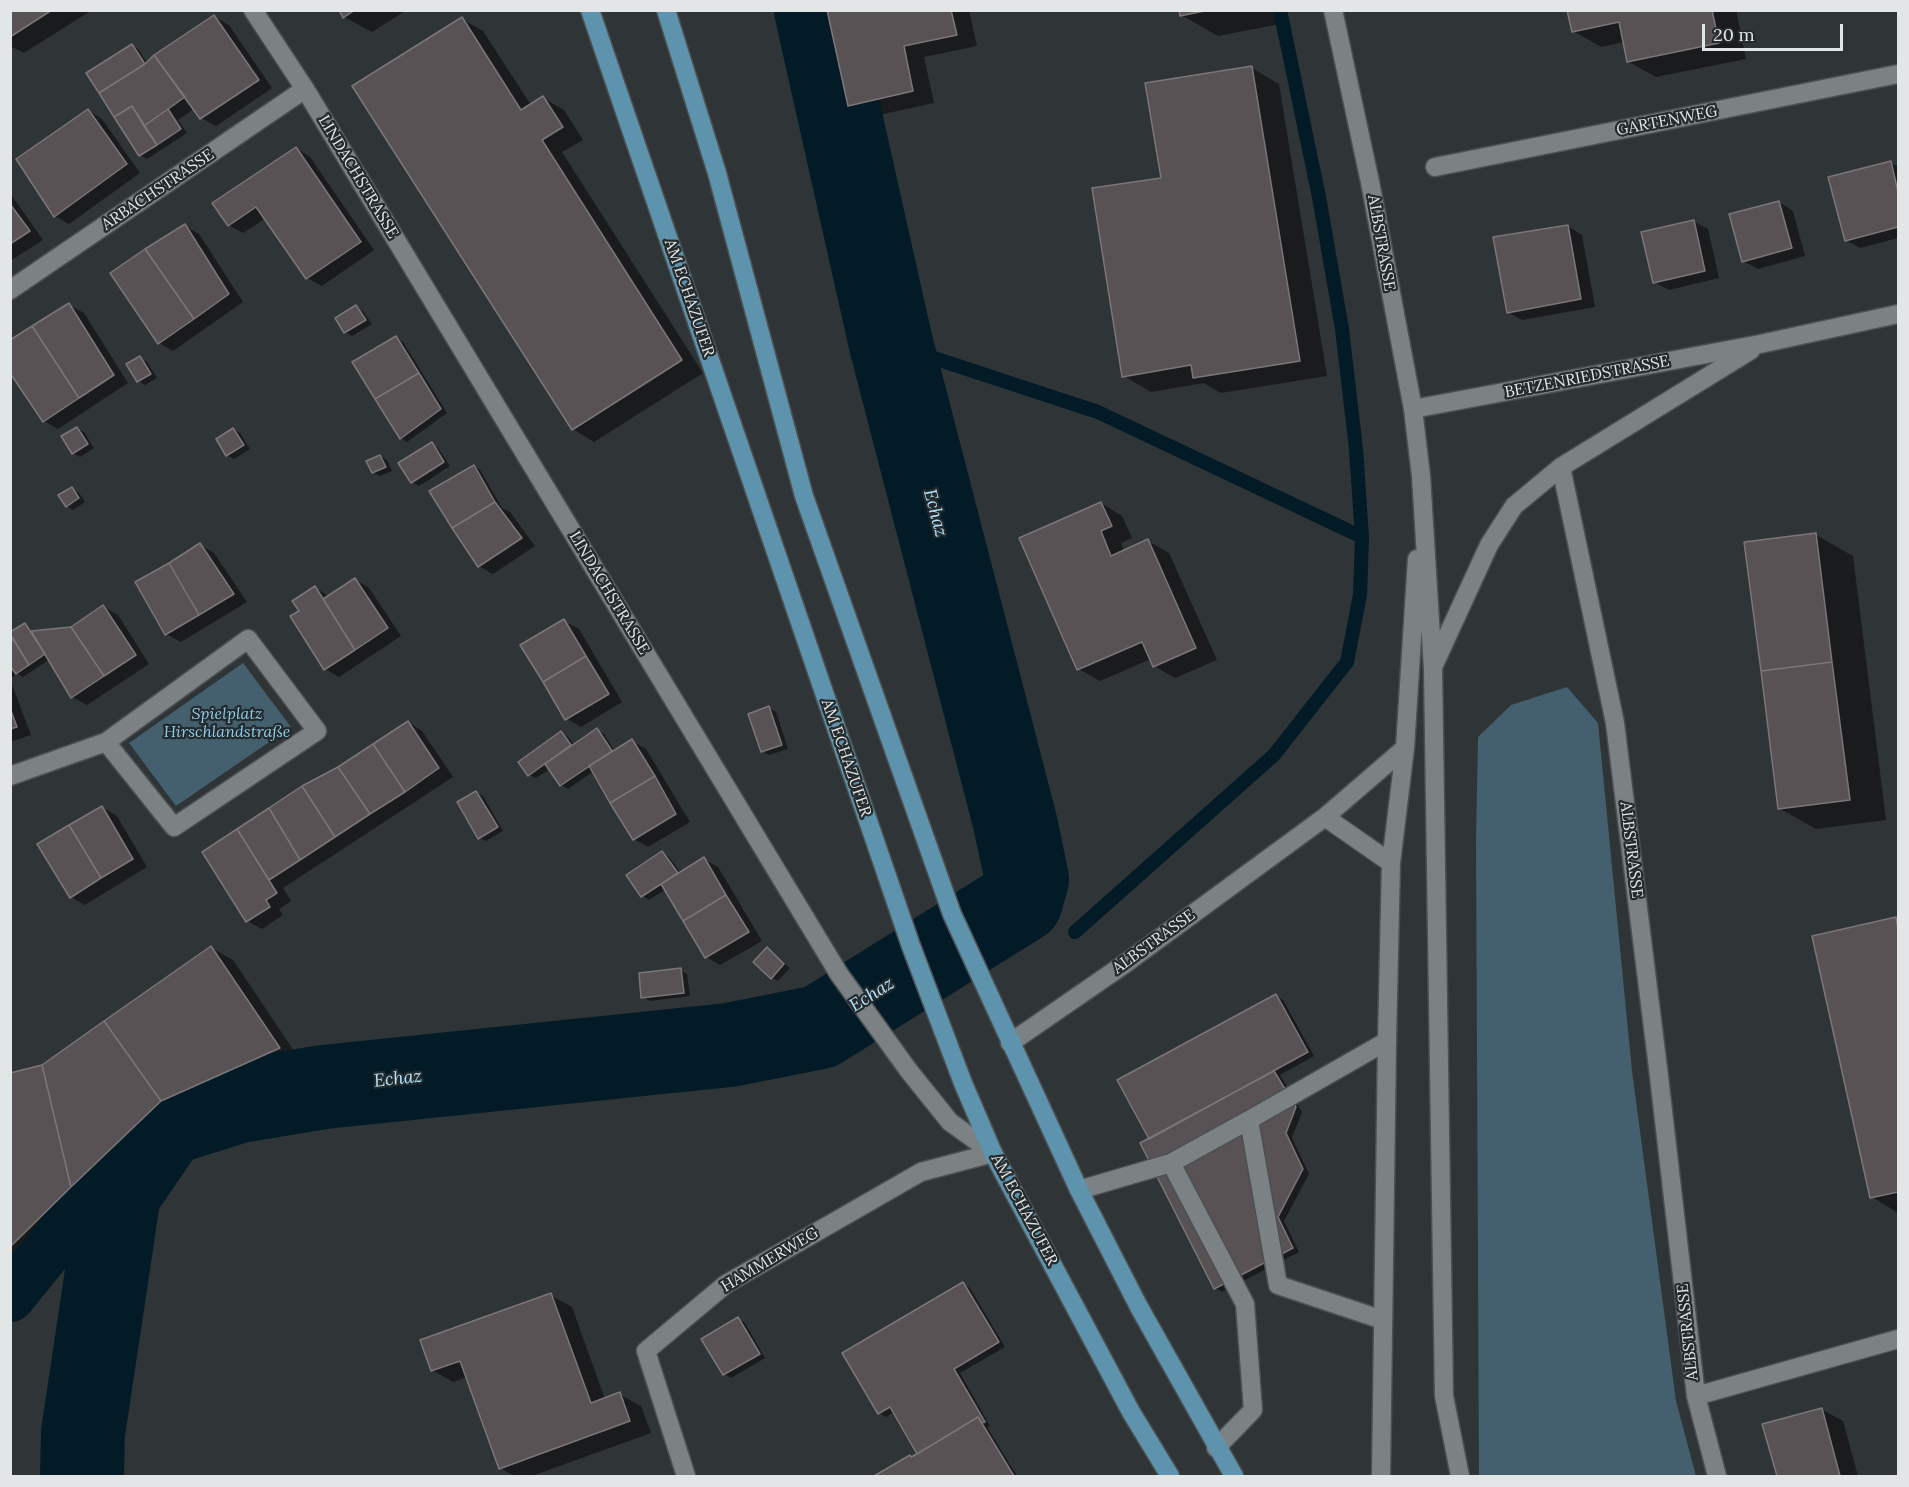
<!DOCTYPE html>
<meta charset="utf-8">
<style>
body{margin:0}
#map{position:relative;width:1909px;height:1487px;overflow:hidden;background:#2f3436;font-family:Lora,serif}
canvas{display:block}
.frame{position:absolute;inset:0;border:12px solid #e3e6e7;pointer-events:none}
.scale{position:absolute;left:1702px;top:24px;width:141px;height:27px;box-sizing:border-box;border:3px solid #e3e6e7;border-top:0;padding-left:8px;font-size:18px;line-height:21px;white-space:nowrap;color:#e3e6e7;-webkit-text-stroke:4px #252a2c;paint-order:stroke}
</style>
<div id="map">
<canvas width="1909" height="1487"></canvas>
<div class="frame"></div>
<div class="scale">20 m</div>
</div>
<script>
const c = document.querySelector('canvas').getContext('2d');
c.lineJoin = 'round';
function fillPath(path, color) {
  c.fillStyle = color;
  c.fill(path, 'evenodd');
}
function shape(rows) {
  const path = new Path2D();
  for (const r of rows) {
    path.moveTo(r[0], r[1]);
    for (let i = 2; i < r.length; i += 2) path.lineTo(r[i], r[i + 1]);
  }
  return path;
}
function stroke(path, color, width, dash) {
  c.strokeStyle = color;
  c.lineWidth = width;
  c.lineCap = dash ? 'butt' : 'round';
  c.setLineDash(dash || []);
  c.stroke(path);
}
function label(font, color, halo, rows, align = 'center') {
  c.font = font + ' Lora,serif';
  c.lineWidth = 4.5;
  c.setLineDash([]);
  c.textBaseline = 'middle';
  c.strokeStyle = halo;
  c.fillStyle = color;
  for (const [text, x, y, turn = 0] of rows) {
    c.save();
    c.translate(x, y);
    c.rotate((+turn || 0) * Math.PI / 180);
    c.textAlign = isNaN(turn) ? turn : align;
    if (halo) c.strokeText(text, 0, 0);
    c.fillText(text, 0, 0);
    c.restore();
  }
}
const green = shape([
 [243,663,291,727,176,806,129,743],
 [1567,687,1598,723,1632,1071,1676,1401,1696,1476,1479,1476,1476,841,1478,737,1511,705]
]);
const water = shape([
 [817,1012,828,1037,786,1040,752,1047,729,1045,786,1020]
]);
const shadow = shape([
 [10,10,92,10,24,53,10,46],
 [341,10,407,10,372,32,344,17],
 [829,10,969,10,977,46,924,57,934,103,870,117,849,105],
 [1180,10,1283,10,1285,23,1218,36,1181,15],
 [1569,10,1736,10,1746,59,1656,77,1629,62,1624,42,1601,47,1573,31],
 [215,17,229,25,272,88,216,126,201,118,195,108,178,120,187,133,147,159,140,155,88,73,132,45,138,49,147,63],
 [462,19,483,31,531,105,543,98,564,110,583,140,562,152,703,373,594,442,573,429,354,86],
 [1252,68,1279,84,1327,376,1221,393,1204,383,1151,392,1124,376,1162,179],
 [88,110,102,119,140,173,69,224,55,216],
 [296,148,310,157,374,250,322,286,307,278,266,218,243,233,229,225],
 [1891,163,1898,167,1898,238,1860,248,1846,240],
 [10,193,43,240,10,261],
 [1779,202,1793,211,1805,256,1758,269,1743,261],
 [1693,221,1708,229,1719,278,1669,290,1654,282],
 [185,226,199,234,243,302,173,351,159,343],
 [1568,226,1582,235,1595,307,1522,320,1508,312],
 [69,305,84,313,128,383,58,429,44,421],
 [356,307,363,311,372,324,352,336,345,332,337,319],
 [396,338,403,342,447,413,407,442,401,438],
 [140,358,147,362,157,378,145,385,138,381],
 [77,428,84,432,94,448,80,457,73,453],
 [233,429,240,433,250,449,234,459,227,455,218,440],
 [432,444,438,448,450,466,419,486,412,482],
 [380,456,387,460,392,471,380,476,373,472],
 [474,466,480,470,502,508,510,512,535,546,493,574,479,566],
 [72,489,79,493,85,502,73,510,67,506],
 [1101,503,1122,516,1132,538,1121,543,1124,551,1148,541,1169,553,1217,660,1175,678,1154,666,1151,659,1100,681,1079,669],
 [1816,535,1853,556,1886,820,1816,829,1779,808],
 [200,545,214,553,247,602,181,642,166,634],
 [355,579,369,588,401,636,339,677,325,669,301,612,315,588,329,596],
 [103,607,118,615,149,664,87,705,72,697,50,659,23,677,13,671,15,676,10,678,10,644,16,641,25,625,34,632,71,628],
 [564,621,579,629,622,702,581,727,566,718],
 [10,679,31,735,10,742],
 [769,708,776,712,788,749,769,755,762,751],
 [408,722,422,731,453,777,283,888,291,901,279,909,283,915,262,929,247,921,204,852,303,787,339,768],
 [597,730,604,734,615,752,632,741,646,749,690,822,648,847,634,839,594,771,568,789,561,785,550,769,536,778,529,775,561,733,568,737,574,745],
 [476,792,483,796,503,831,486,841,479,838],
 [102,807,117,816,147,867,85,905,71,897],
 [662,853,669,857,681,873,704,859,718,867,762,941,720,965,706,957,666,889,649,900,643,896,628,876],
 [1896,919,1898,920,1898,1213,1872,1197],
 [212,948,233,960,300,1060,183,1113,10,1280,10,1075,43,1067],
 [767,949,790,968,778,981,772,978],
 [680,970,687,974,690,996,650,1001,643,997],
 [1276,996,1283,1000,1314,1056,1280,1075,1302,1112,1292,1138,1309,1174,1284,1221,1299,1252,1222,1292,1215,1288,1151,1139],
 [963,1284,970,1288,1005,1347,960,1373,990,1426,987,1427,1017,1476,876,1476,910,1457,919,1454,894,1412,886,1417,879,1413,844,1354],
 [550,1295,572,1307,605,1399,619,1394,641,1406,651,1433,532,1476,515,1476,500,1468,467,1377,453,1382,432,1370],
 [738,1319,745,1323,765,1358,731,1378,724,1374],
 [1821,1409,1843,1421,1858,1476,1778,1476,1764,1425]
]);
const stream = shape([
 [891,344,1098,412,1362,537],
 [1075,932,1274,755,1347,662,1360,595,1362,537,1356,449,1342,329,1319,197,1280,10]
]);
const canal = shape([
 [10,1297,103,1182,166,1124]
]);
const river = shape([
 [82,1476,83,1433,119,1193,166,1124,239,1101,324,1087,729,1045,820,1027,1021,901,1027,879,1015,822,891,344,816,10]
]);
const building = shape([
 [10,10,52,10,10,37,10,10],
 [339,10,355,10,343,18,339,10],
 [827,10,951,10,957,35,904,46,913,91,848,106,827,10],
 [1179,10,1209,10,1180,16,1179,10],
 [1567,10,1712,10,1719,43,1627,62,1619,22,1572,32,1567,10],
 [214,15,259,80,200,119,154,55,214,15],
 [462,17,521,110,543,96,563,127,542,140,682,360,572,430,352,86,462,17],
 [132,44,145,64,99,93,86,73,132,44],
 [154,55,185,97,144,126,132,106,114,117,99,93,145,64,154,55],
 [1252,66,1300,361,1193,378,1191,365,1122,377,1092,188,1161,178,1145,83,1252,66],
 [132,106,157,145,139,156,114,117,132,106],
 [88,109,127,164,54,217,16,159,88,109],
 [168,109,181,129,157,145,144,126,168,109],
 [296,147,361,242,306,279,256,207,228,226,212,203,296,147],
 [1891,161,1898,192,1898,227,1845,241,1828,177,1891,161],
 [1779,201,1792,248,1742,262,1729,214,1779,201],
 [10,204,30,231,10,244,10,204],
 [1694,220,1705,271,1653,283,1641,232,1694,220],
 [185,224,229,294,194,319,145,249,185,224],
 [1568,225,1581,299,1507,313,1493,237,1568,225],
 [145,249,194,319,158,344,110,273,145,249],
 [69,303,114,375,79,398,32,326,69,303],
 [356,305,366,320,344,333,335,318,356,305],
 [32,326,79,398,43,422,10,373,10,340,32,326],
 [396,336,419,373,375,399,352,362,396,336],
 [140,356,151,374,137,382,126,364,140,356],
 [419,373,441,409,400,439,375,399,419,373],
 [77,427,88,444,72,454,61,436,77,427],
 [233,428,244,445,226,456,216,439,233,428],
 [432,442,444,462,411,483,398,463,432,442],
 [380,455,386,467,372,473,366,461,380,455],
 [474,465,495,502,452,528,429,491,474,465],
 [72,487,79,498,66,507,58,495,72,487],
 [495,502,522,538,478,567,452,528,495,502],
 [1101,502,1112,526,1101,531,1111,556,1148,539,1196,648,1153,667,1142,642,1077,670,1019,538,1101,502],
 [1816,533,1832,662,1761,671,1744,542,1816,533],
 [200,543,234,594,199,615,169,563,200,543],
 [169,563,199,615,165,635,135,582,169,563],
 [355,578,388,628,355,650,323,599,355,578],
 [315,586,355,650,324,670,290,616,299,611,292,601,315,586],
 [103,605,136,655,104,676,71,627,103,605],
 [564,619,586,656,543,682,520,645,564,619],
 [25,623,45,654,29,665,10,634,10,632,25,623],
 [71,627,104,676,71,698,31,631,71,627],
 [14,640,29,665,16,674,10,666,10,643,14,640],
 [586,656,609,694,565,720,543,682,586,656],
 [1832,662,1850,800,1778,809,1761,671,1832,662],
 [769,706,782,745,761,752,748,714,769,706],
 [10,708,17,727,10,729,10,708],
 [408,721,439,768,405,792,373,744,408,721],
 [597,728,612,751,560,786,545,764,597,728],
 [561,731,571,745,528,776,518,762,561,731],
 [632,739,655,776,610,803,589,766,632,739],
 [373,744,405,792,370,814,338,767,373,744],
 [338,767,370,814,335,837,302,786,338,767],
 [655,776,676,814,633,840,610,803,655,776],
 [302,786,335,837,300,860,269,808,302,786],
 [476,791,498,827,478,839,457,802,476,791],
 [102,806,133,859,101,878,69,825,102,806],
 [269,808,300,860,269,880,237,829,269,808],
 [69,825,101,878,70,898,37,844,69,825],
 [237,829,277,893,266,900,270,907,246,922,202,852,237,829],
 [662,851,678,873,641,897,626,875,662,851],
 [704,857,726,895,683,921,661,884,704,857],
 [726,895,749,932,705,958,683,921,726,895],
 [1896,917,1898,929,1898,1192,1870,1198,1812,936,1896,917],
 [211,946,280,1048,161,1101,104,1021,211,946],
 [767,947,784,964,771,979,753,962,767,947],
 [681,968,684,993,641,998,639,973,681,968],
 [1276,994,1308,1052,1149,1139,1117,1080,1276,994],
 [104,1021,161,1101,71,1187,42,1065,104,1021],
 [42,1065,71,1187,10,1247,10,1073,42,1065],
 [1274,1071,1296,1107,1286,1133,1303,1169,1278,1217,1293,1248,1214,1289,1140,1143,1274,1071],
 [963,1282,999,1342,954,1369,985,1422,982,1423,978,1417,917,1454,890,1407,878,1414,842,1353,963,1282],
 [551,1293,591,1403,620,1392,630,1421,499,1469,460,1361,431,1371,420,1340,551,1293],
 [738,1317,760,1354,723,1375,701,1339,738,1317],
 [1822,1408,1840,1476,1777,1476,1762,1424,1822,1408],
 [978,1417,1014,1476,874,1476,910,1455,911,1457,917,1454,978,1417]
]);
const lane = shape([
 [1171,1163,1249,1120],
 [1079,1190,1171,1163,1245,1304,1253,1410,1216,1448],
 [1383,1320,1278,1285,1249,1120,1387,1041],
 [686,1476,646,1351,726,1284,921,1172,993,1153]
]);
const street = shape([
 [253,10,305,89,839,974,909,1071,950,1122,993,1153],
 [1333,10,1370,182,1413,409,1421,476,1433,669,1444,1396,1460,1476],
 [1435,167,1898,74],
 [10,290,305,89],
 [1413,409,1760,344,1898,314],
 [1561,467,1615,723,1658,1068,1696,1396,1717,1476],
 [1433,667,1489,545,1514,506,1561,467,1751,350],
 [10,776,106,742,248,639,317,731,174,827,106,742],
 [1325,817,1391,863],
 [1010,1043,1126,963,1325,817,1405,748],
 [1696,1396,1898,1339],
 [1381,1476,1387,1041,1391,863,1405,748,1417,559]
]);
const primary = shape([
 [590,10,911,946,963,1083,993,1153,1010,1185,1131,1412,1170,1476],
 [666,10,717,173,804,496,952,914,1079,1190,1139,1307,1234,1476]
]);
const streetNames = [
 ["GARTENWEG",1667,121,-11],
 ["LINDACHSTRASSE",358,177,59],
 ["ARBACHSTRASSE",158,190,-34],
 ["ALBSTRASSE",1381,243,80],
 ["AM ECHAZUFER",689,298,71],
 ["BETZENRIEDSTRASSE",1587,377,-11],
 ["LINDACHSTRASSE",609,593,59],
 ["AM ECHAZUFER",846,758,71],
 ["ALBSTRASSE",1631,850,83],
 ["ALBSTRASSE",1154,942,-36],
 ["AM ECHAZUFER",1024,1210,62],
 ["HAMMERWEG",770,1260,-31],
 ["ALBSTRASSE",1688,1332,-96]
];
const parkNames = [
 ["Spielplatz",227,714],
 ["Hirschlandstraße",227,732]
];
const waterNames = [
 ["Echaz",935,513,75],
 ["Echaz",872,995,-32],
 ["Echaz",398,1079,-6]
];
fillPath(green, '#44606e');
fillPath(water, '#021b26');
fillPath(shadow, '#0007');
stroke(stream, '#021b26', 14);
stroke(canal, '#021b26', 50);
stroke(river, '#021b26', 84);
fillPath(building, '#585254');
stroke(building, '#7c7678', 1.5);
stroke(lane, '#4c5052', 21);
stroke(street, '#4c5052', 21);
stroke(primary, '#4c5052', 21);
stroke(lane, '#7c8184', 18);
stroke(street, '#7c8184', 18);
stroke(primary, '#5d93ac', 18);
label('16px', '#e3e6e7', '#252a2c', streetNames);
label('italic 16px', '#8dccec', '#252a2c', parkNames);
label('italic 18px', '#b1e4fe', '#252a2c', waterNames);
</script>
